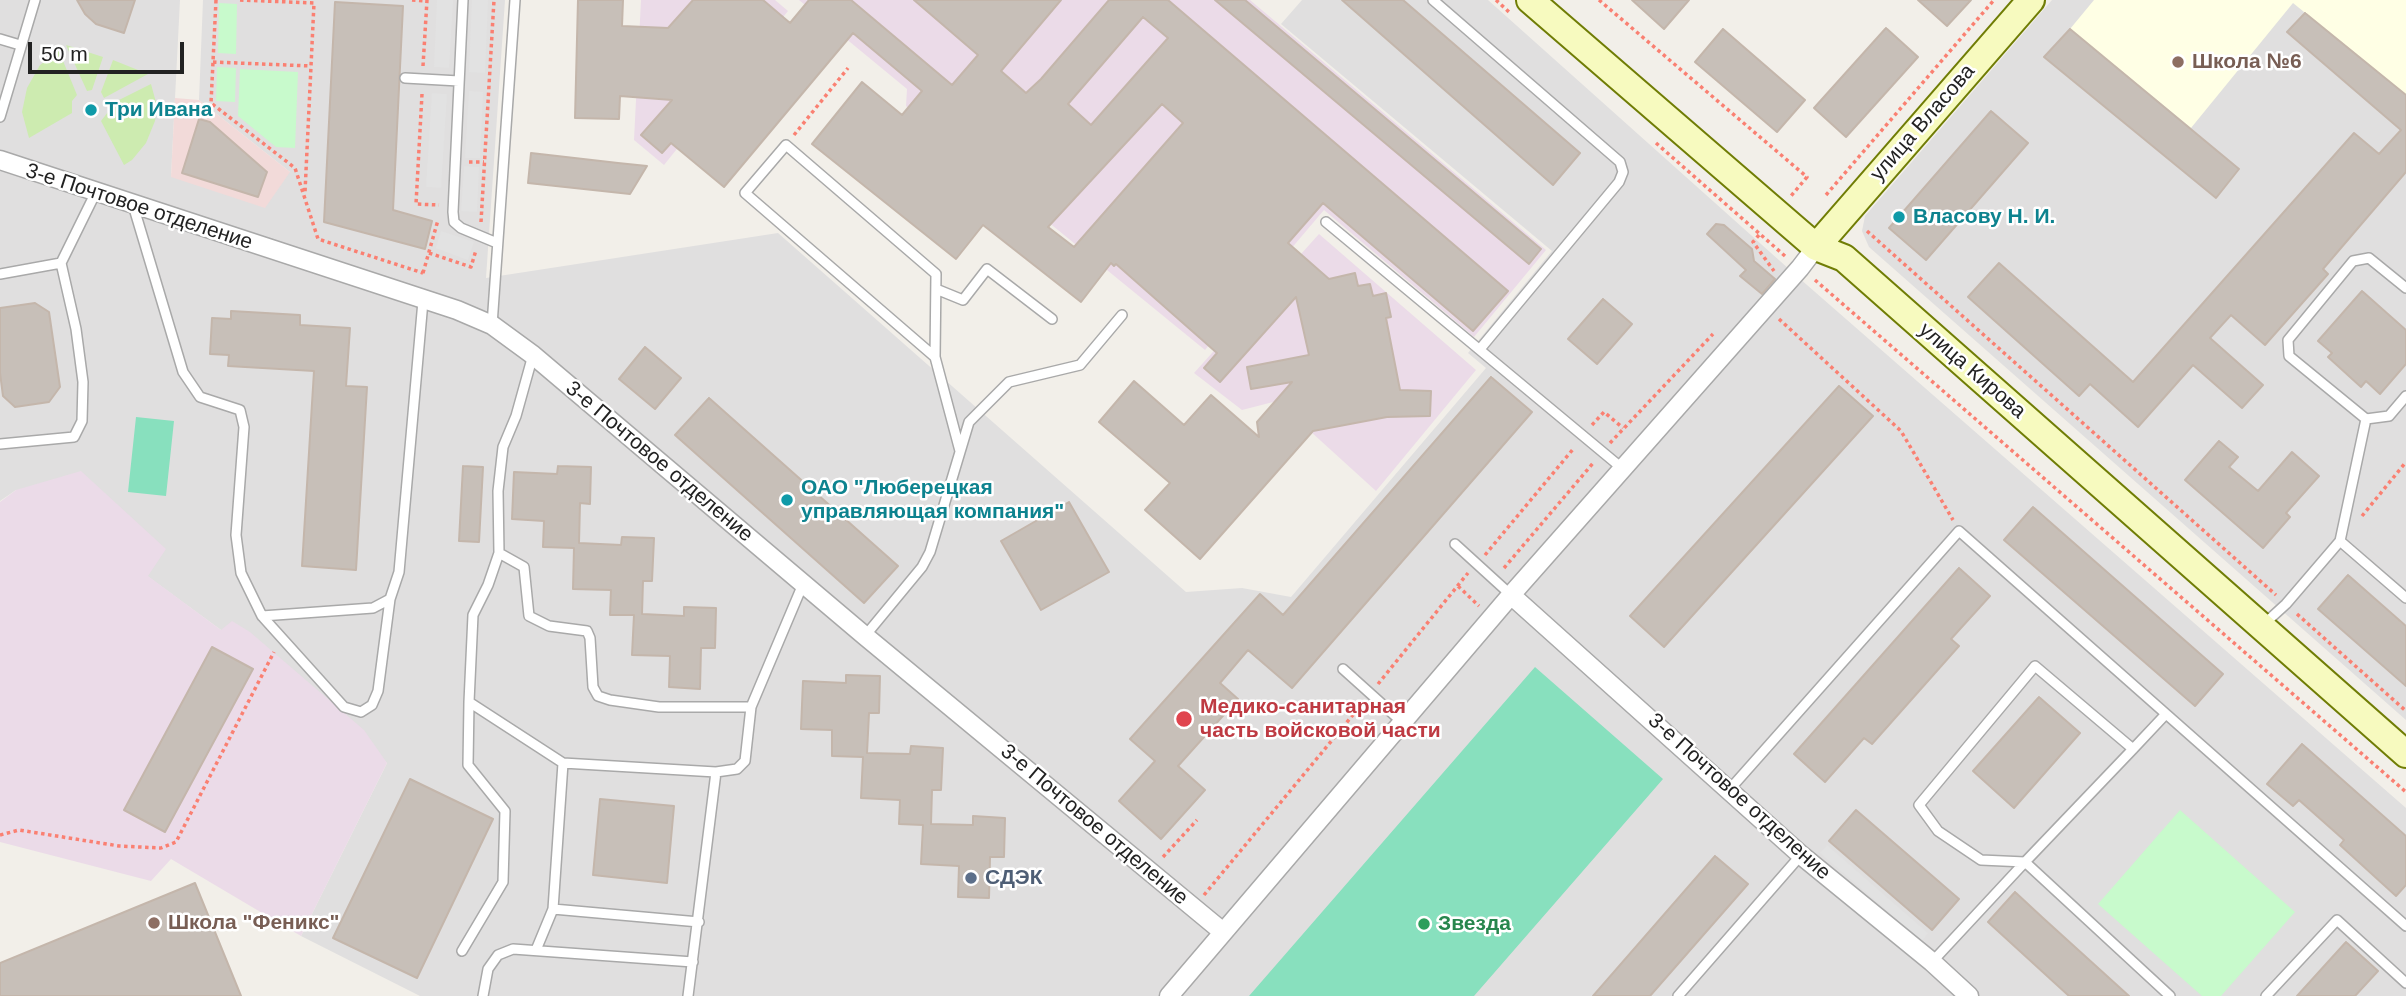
<!DOCTYPE html>
<meta charset="utf-8">
<style>
body{margin:0}
#map{position:relative;width:2406px;height:996px;overflow:hidden;background:#f2efe9;font-family:Helvetica,sans-serif}
canvas{display:block}
.scale{position:absolute;left:28px;top:42px;width:156px;height:32px;box-sizing:border-box;border:4px solid #222;border-top:0;padding-left:9px;font-size:21px;line-height:24px;white-space:nowrap;color:#222;-webkit-text-stroke:5px #fff;paint-order:stroke}
</style>
<div id="map">
<canvas width="2406" height="996"></canvas>
<div class="scale">50 m</div>
</div>
<script>
const c = document.querySelector('canvas').getContext('2d');
c.lineJoin = 'round';
function fillPath(path, color) {
  c.fillStyle = color;
  c.fill(path, 'evenodd');
}
function shape(rows) {
  const path = new Path2D();
  for (const r of rows) {
    path.moveTo(r[0], r[1]);
    for (let i = 2; i < r.length; i += 2) path.lineTo(r[i], r[i + 1]);
  }
  return path;
}
function stroke(path, color, width, dash) {
  c.strokeStyle = color;
  c.lineWidth = width;
  c.lineCap = dash ? 'butt' : 'round';
  c.setLineDash(dash || []);
  c.stroke(path);
}
function label(font, color, halo, rows, align = 'center') {
  c.font = font + ' Helvetica,sans-serif';
  c.lineWidth = 5;
  c.setLineDash([]);
  c.textBaseline = 'middle';
  c.strokeStyle = halo;
  c.fillStyle = color;
  for (const [text, x, y, turn = 0] of rows) {
    c.save();
    c.translate(x, y);
    c.rotate((+turn || 0) * Math.PI / 180);
    c.textAlign = isNaN(turn) ? turn : align;
    if (halo) c.strokeText(text, 0, 0);
    c.fillText(text, 0, 0);
    c.restore();
  }
}
const residential = shape([
 [0,0,180,0,171,177,290,172,199,100,203,0,505,0,486,278,778,233,1186,592,1242,588,1291,597,1486,368,1468,353,1552,251,1281,24,1302,0,1488,0,1799,278,2406,808,2406,996,420,996,301,936,387,763,221,630,147,576,16,490,0,501],
 [2052,0,2406,0,2406,720,1869,247,1862,231,1865,216]
]);
const commercial = shape([
 [175,98,199,100,290,172,265,208,171,177]
]);
const industrial = shape([
 [641,0,775,0,788,11,664,165,634,140],
 [799,0,1250,0,1546,250,1474,337,1324,210,1205,350,906,106,907,89],
 [1319,234,1476,370,1376,491,1277,401,1242,410,1194,373],
 [81,471,166,549,148,576,221,630,232,621,250,632,364,730,387,763,301,936,171,859,151,881,0,842,0,502,16,490]
]);
const education = shape([
 [2094,0,2406,0,2406,95,2293,3,2191,128,2070,29]
]);
const grass = shape([
 [66,45,103,57,92,90,87,91],
 [59,51,77,95,72,101,72,113,29,138,22,112,27,88,40,65],
 [113,60,148,74,104,98,101,92],
 [151,84,157,106,155,121,146,143,132,160,124,165,101,121,108,112,109,105]
]);
const park = shape([
 [219,3,237,4,236,54,218,53],
 [217,67,236,68,235,102,216,101],
 [240,69,298,72,295,148,276,147,238,116],
 [2180,810,2295,912,2221,996,2202,996,2098,904]
]);
const pitch = shape([
 [136,417,174,421,166,496,128,492],
 [1535,667,1663,779,1474,996,1249,996]
]);
const parking = shape([
 [437,0,453,0,449,68,434,67],
 [472,0,488,0,485,73,469,72],
 [469,91,483,92,480,158,465,158],
 [432,93,447,94,441,188,426,187],
 [464,166,479,167,477,212,461,211],
 [441,231,474,242,468,260,436,248],
 [1827,845,1928,933,1922,941,1820,853]
]);
const building = shape([
 [77,0,135,0,124,33,96,24,85,14,77,0],
 [578,0,623,0,622,26,668,28,693,0,763,0,790,23,809,0,851,0,952,85,978,55,914,0,1061,0,1001,71,1026,93,1041,79,1109,0,1168,0,1508,291,1473,331,1323,203,1288,243,1329,279,1355,273,1358,286,1370,284,1373,296,1386,293,1391,317,1386,318,1400,390,1431,391,1430,416,1387,417,1313,431,1200,559,1145,510,1170,483,1099,422,1134,381,1184,425,1211,395,1259,437,1257,422,1292,382,1251,389,1247,367,1309,355,1296,297,1220,382,1204,368,1217,353,1116,264,1114,266,1111,263,1081,302,983,225,956,259,812,144,862,82,902,115,922,91,853,33,724,187,671,143,662,153,641,135,672,100,620,96,619,119,575,118,578,0],
 [1143,17,1168,38,1091,125,1068,104,1143,17],
 [1162,104,1183,123,1074,247,1048,227,1162,104],
 [1215,0,1245,0,1541,249,1529,264,1215,0],
 [1342,0,1403,0,1580,153,1553,185,1342,0],
 [1632,0,1689,0,1664,29,1632,0],
 [1918,0,1971,0,1947,26,1918,0],
 [335,2,403,6,393,210,432,221,425,249,324,222,335,2],
 [2305,13,2406,95,2406,172,2323,269,2328,274,2265,345,2231,315,2210,338,2263,385,2242,408,2193,365,2138,427,2090,384,2079,396,1968,297,1999,263,2133,382,2354,133,2379,154,2401,130,2287,32,2305,13],
 [1886,28,1918,57,1846,137,1814,108,1886,28],
 [1723,29,1805,100,1777,132,1695,62,1723,29],
 [2070,29,2239,169,2216,198,2044,57,2070,29],
 [1991,111,2028,143,1926,260,1889,228,1991,111],
 [199,119,210,122,267,172,258,197,182,173,199,119],
 [531,153,618,163,647,166,630,194,528,183,531,153],
 [1716,224,1724,225,1752,249,1754,261,1775,279,1762,294,1740,276,1746,270,1707,234,1716,224],
 [2362,291,2406,330,2406,364,2380,394,2366,381,2361,387,2328,357,2332,353,2318,341,2362,291],
 [1603,299,1632,324,1597,364,1568,339,1603,299],
 [35,303,49,312,60,387,49,402,15,407,3,396,0,373,0,308,35,303],
 [231,311,300,315,300,325,350,328,346,386,367,387,356,570,302,566,314,371,228,366,229,355,210,354,212,318,231,319,231,311],
 [645,347,681,378,655,409,619,379,645,347],
 [1491,377,1532,412,1292,688,1248,650,1220,683,1238,699,1178,766,1205,790,1161,839,1119,801,1155,761,1130,739,1260,594,1283,615,1491,377],
 [1839,386,1873,416,1664,647,1630,616,1839,386],
 [709,398,898,566,864,603,675,435,709,398],
 [2219,441,2238,457,2229,467,2258,491,2292,452,2319,476,2286,513,2290,517,2263,548,2185,480,2219,441],
 [463,466,483,467,479,542,459,541,463,466],
 [558,466,591,467,590,504,580,503,579,543,621,545,622,537,654,538,652,581,643,581,642,614,684,616,684,607,716,608,715,648,701,648,700,689,669,687,670,656,632,655,634,615,610,615,611,590,573,589,574,548,543,547,544,521,512,519,514,472,557,474,558,466],
 [1069,502,1109,572,1041,610,1001,541,1069,502],
 [2033,507,2223,674,2195,706,2004,540,2033,507],
 [1959,568,1990,596,1951,639,1959,646,1872,744,1864,738,1825,782,1794,754,1959,568],
 [2348,575,2406,626,2406,686,2318,609,2348,575],
 [212,647,253,669,165,832,124,810,212,647],
 [846,675,880,676,879,713,869,713,867,753,910,754,911,746,943,748,941,790,932,790,931,824,973,825,973,816,1005,818,1004,857,990,857,989,898,958,897,959,866,921,864,923,825,899,824,900,800,861,798,863,757,832,756,832,730,801,729,803,681,846,683,846,675],
 [2039,697,2080,733,2014,808,1973,771,2039,697],
 [2302,744,2406,836,2406,885,2396,896,2340,845,2344,840,2299,800,2293,806,2267,784,2302,744],
 [410,779,493,819,417,978,333,938,410,779],
 [600,799,674,806,667,883,593,875,600,799],
 [1856,810,1959,899,1932,930,1829,841,1856,810],
 [1715,856,1748,884,1650,996,1593,996,1715,856],
 [195,883,241,996,0,996,0,963,195,883],
 [2015,892,2043,918,2129,996,2069,996,1988,922,2015,892],
 [2346,942,2378,971,2355,996,2297,996,2346,942]
]);
const path = shape([
 [216,0,211,103,295,168,318,239,423,273],
 [240,0,314,3,305,192],
 [412,0,427,1],
 [1496,0,1509,12],
 [1599,0,1807,177,1791,196],
 [213,62,311,66],
 [423,66,427,0],
 [422,94,416,204,439,205],
 [794,135,848,68],
 [1656,143,1785,256],
 [469,162,484,162],
 [1826,195,1994,0],
 [481,222,494,0],
 [1867,231,2276,595],
 [1759,235,1753,242,1774,271],
 [429,253,471,267,476,250],
 [423,273,438,220],
 [1815,280,2406,792],
 [1779,319,1901,431,1953,520],
 [1592,425,1604,412,1623,428],
 [1610,443,1713,334],
 [2362,516,2406,462],
 [1485,555,1574,448],
 [1504,568,1594,462],
 [1458,586,1479,606],
 [2297,614,2406,711],
 [1378,684,1468,573],
 [0,835,19,830,119,846,161,848,176,842,274,652],
 [1163,857,1197,820],
 [1204,895,1362,704]
]);
const lane = shape([
 [463,0,453,212,454,222,461,228,497,243],
 [1433,0,1620,162,1623,172,1619,182,1480,349],
 [0,39,20,45],
 [405,78,459,81],
 [0,117,35,0],
 [133,205,183,372,200,397,240,410,244,427,236,535,241,573,262,616,373,608,390,599,399,572,423,301],
 [1326,222,1623,469],
 [0,274,61,263],
 [2406,288,2369,258,2353,261,2288,340,2289,356,2366,419,2389,416,2406,396],
 [936,289,963,300,987,269,1052,319],
 [492,325,515,0],
 [533,355,516,416,503,447,498,491,499,553,524,567,529,616,549,626,587,631,590,638,593,687,598,696,610,700,659,707,751,707,745,761,737,769,716,772,688,996],
 [935,357,936,274,786,145,745,193,935,357,960,451],
 [0,444,74,437,82,421,83,382,76,329,61,263,96,192],
 [2340,541,2406,598],
 [1455,544,1511,595],
 [499,553,488,585,473,615,469,702,563,763,553,909,536,950],
 [262,616,344,707,361,712,372,705,378,691,390,599],
 [2263,625,2286,604,2340,541,2366,419],
 [865,636,922,567,930,552,969,422,1009,382,1080,365,1122,315],
 [1343,669,1402,722],
 [751,707,803,584],
 [2133,749,2035,666,1919,805,1938,831,1981,860,2025,862,2133,749,2165,715],
 [563,763,716,772],
 [1730,789,1959,531,2406,926],
 [553,909,699,922],
 [462,951,503,882,505,811,468,765,469,702],
 [1932,962,2025,862,2170,996],
 [483,996,488,969,498,955,513,949,693,962],
 [1678,996,1801,855],
 [2266,996,2337,920,2406,983]
]);
const street = shape([
 [0,160,457,310,492,325,533,355,865,636,1223,932],
 [1511,595,1801,855,1932,962,1969,996],
 [1169,996,1511,595,1800,268,1816,247]
]);
const secondary = shape([
 [1530,0,1816,247,1844,258,2406,754],
 [1816,247,2031,0]
]);
const markers = [
 [2178,62,7,"#8d6e63"],
 [91,110,7,"#0f9aa8"],
 [1899,217,7,"#0f9aa8"],
 [787,500,7,"#0f9aa8"],
 [1184,719,9,"#e0444e"],
 [971,878,7,"#5c6f8a"],
 [154,923,7,"#8d6e63"],
 [1424,924,7,"#2e9e5b"]
];
const educationNames = [
 ["Школа №6",2192,62],
 ["Школа \"Феникс\"",168,923]
];
const cultureNames = [
 ["Три Ивана",105,110],
 ["Власову Н. И.",1913,217],
 ["ОАО \"Люберецкая",801,488],
 ["управляющая компания\"",801,512]
];
const streetNames = [
 ["улица Власова",1923,123,-49],
 ["3-е Почтовое отделение",139,207,18],
 ["улица Кирова",1972,371,41],
 ["3-е Почтовое отделение",659,462,40],
 ["3-е Почтовое отделение",1739,797,42],
 ["3-е Почтовое отделение",1094,825,40]
];
const healthNames = [
 ["Медико-санитарная",1200,707],
 ["часть войсковой части",1200,731]
];
const serviceNames = [
 ["СДЭК",985,878]
];
const leisureNames = [
 ["Звезда",1438,924]
];
fillPath(residential, '#e0dfdf');
fillPath(commercial, '#f2dad9');
fillPath(industrial, '#ebdbe8');
fillPath(education, '#ffffe5');
fillPath(grass, '#cdebb0');
fillPath(park, '#c8facc');
fillPath(pitch, '#88e0be');
fillPath(parking, '#e2e2e2');
fillPath(building, '#c7bfb8');
stroke(building, '#c4b6ab', 2);
stroke(lane, '#a9a9a9', 12);
stroke(street, '#a9a9a9', 21);
stroke(secondary, '#707d05', 30);
stroke(path, '#fa8072', 3.5, [3.5, 3.5]);
stroke(lane, '#fff', 9);
stroke(street, '#fff', 18);
stroke(secondary, '#f7fabf', 26);
for (const [x, y, r, color] of markers) {
  const dot = new Path2D();
  dot.arc(x, y, r, 0, 2 * Math.PI);
  c.fillStyle = color;
  c.fill(dot);
  stroke(dot, '#fff', 2.5);
}
label('bold 21px', '#785e54', '#fff', educationNames, 'left');
label('bold 21px', '#0d838f', '#fff', cultureNames, 'left');
label('21px', '#222', '#fff', streetNames);
label('bold 21px', '#be3a42', '#fff', healthNames, 'left');
label('bold 21px', '#4e5e75', '#fff', serviceNames, 'left');
label('bold 21px', '#27864d', '#fff', leisureNames, 'left');
</script>
